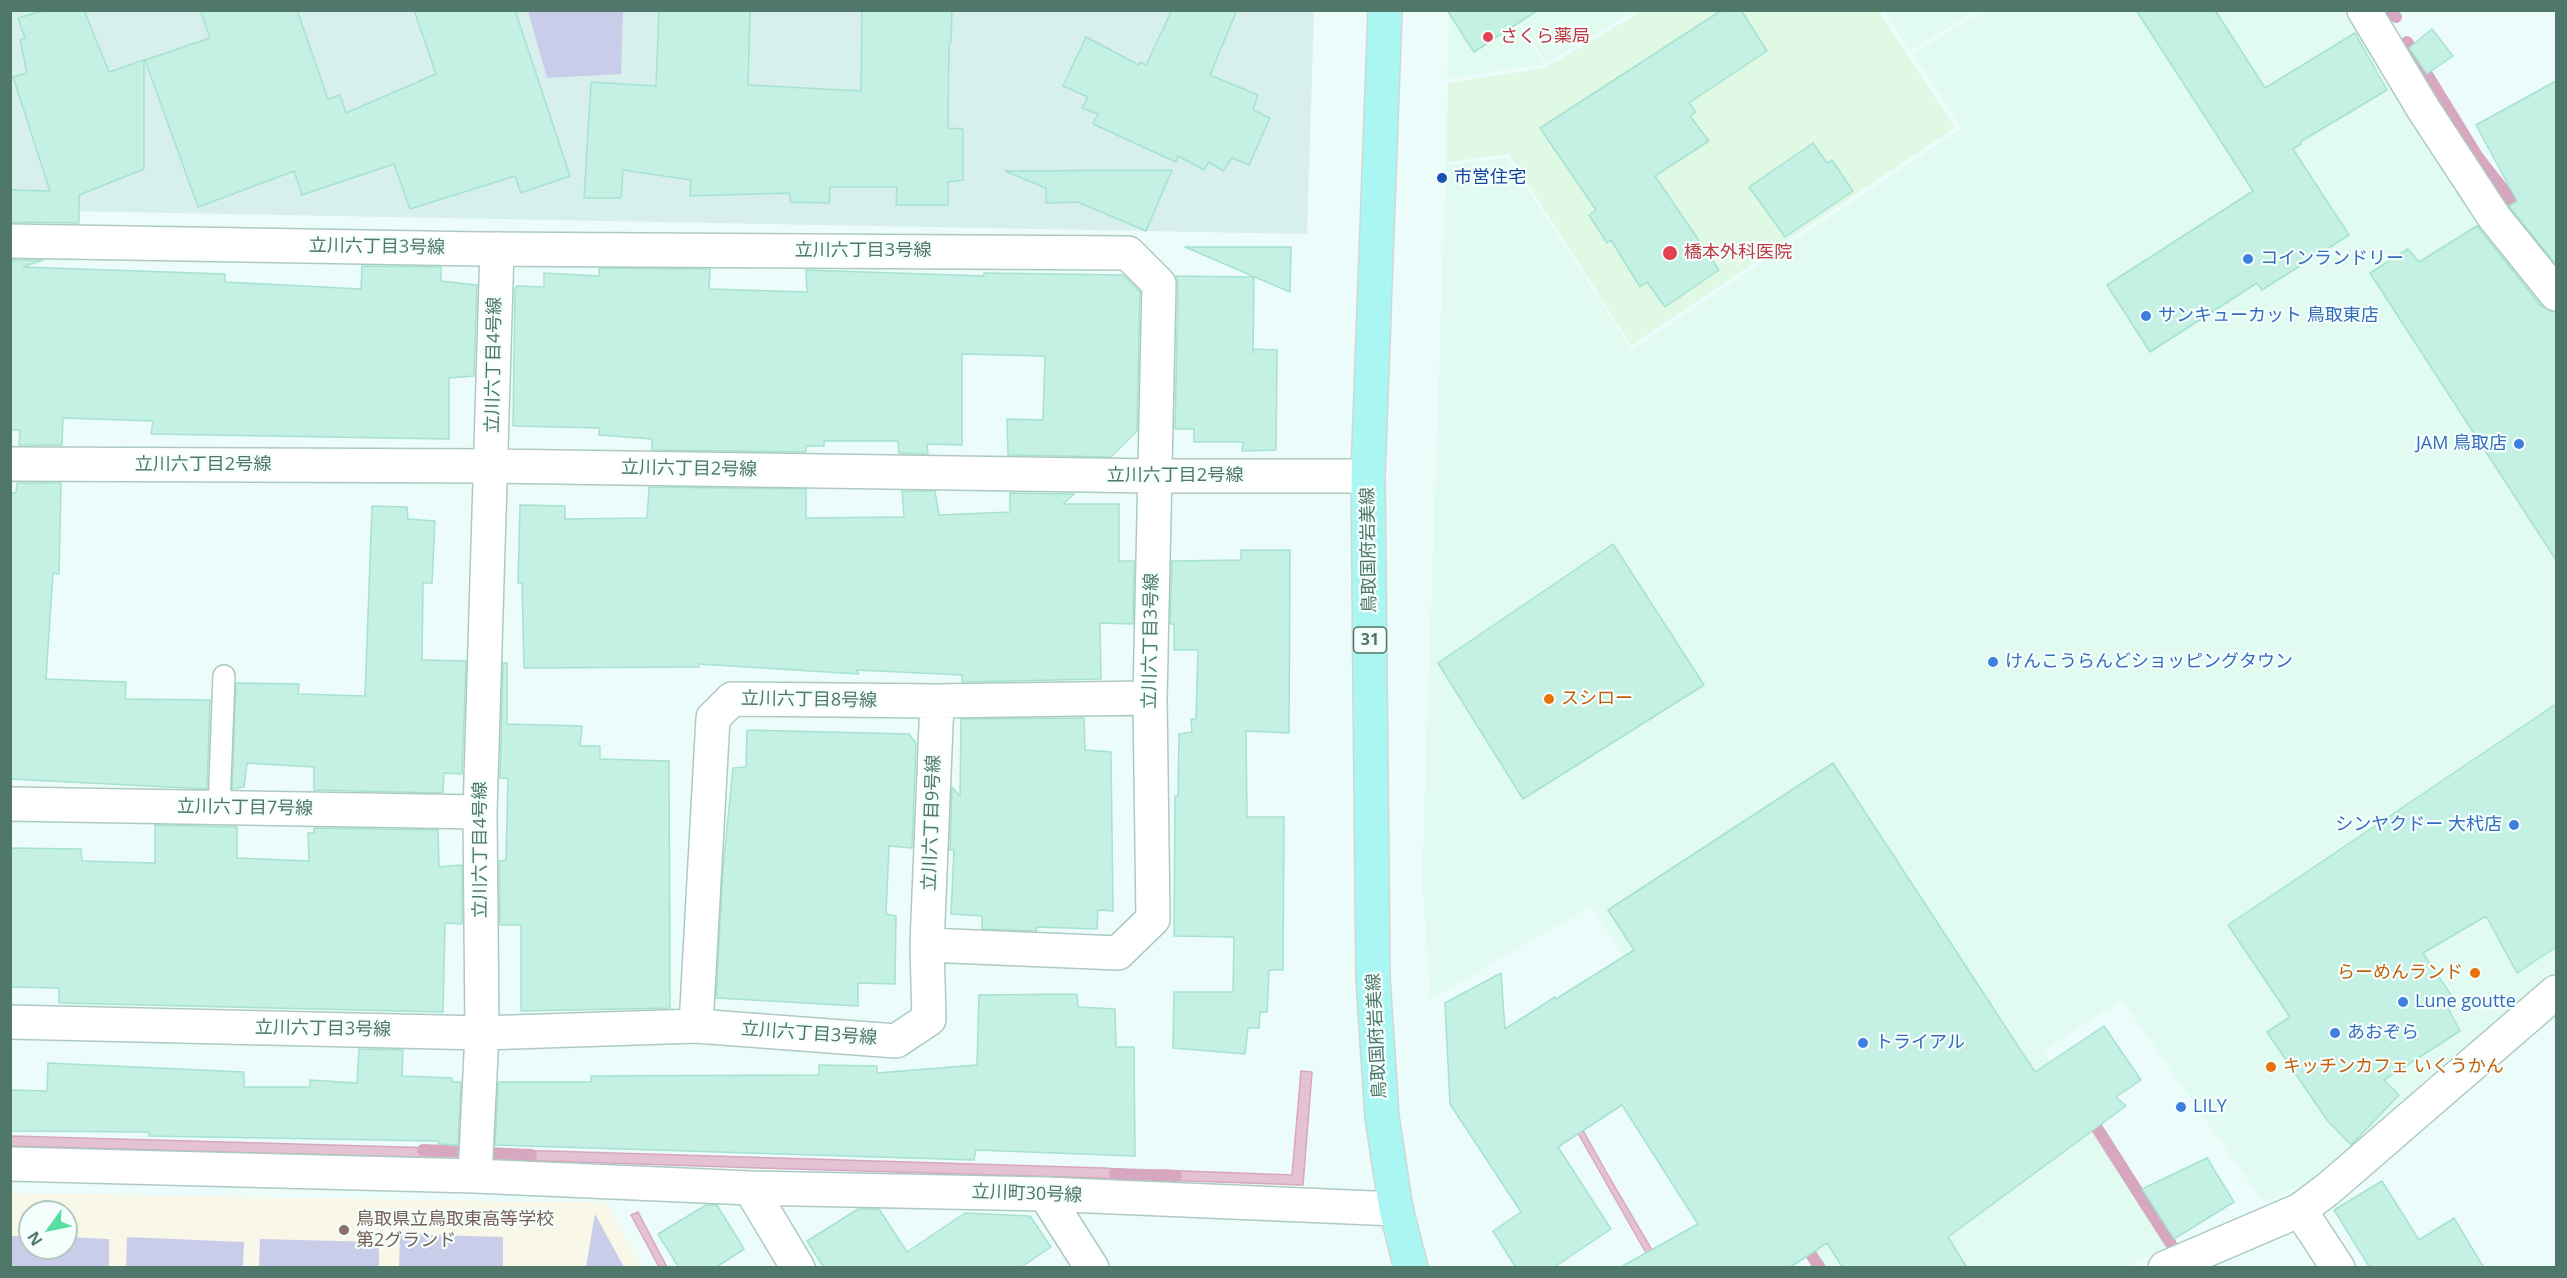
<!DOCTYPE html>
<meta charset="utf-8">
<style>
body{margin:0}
#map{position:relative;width:2567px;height:1278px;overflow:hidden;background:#ecfcfb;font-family:"Open Sans",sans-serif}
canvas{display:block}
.frame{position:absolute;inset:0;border:12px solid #4f776a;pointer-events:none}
.north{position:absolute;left:18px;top:1200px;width:60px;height:60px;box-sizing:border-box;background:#f3fefd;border:2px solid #b1c8c2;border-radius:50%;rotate:237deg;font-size:16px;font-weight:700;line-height:24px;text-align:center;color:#4f776a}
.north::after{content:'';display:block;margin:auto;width:21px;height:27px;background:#59dea1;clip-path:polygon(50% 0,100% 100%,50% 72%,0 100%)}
</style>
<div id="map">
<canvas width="2567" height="1278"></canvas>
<div class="frame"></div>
<div class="north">N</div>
</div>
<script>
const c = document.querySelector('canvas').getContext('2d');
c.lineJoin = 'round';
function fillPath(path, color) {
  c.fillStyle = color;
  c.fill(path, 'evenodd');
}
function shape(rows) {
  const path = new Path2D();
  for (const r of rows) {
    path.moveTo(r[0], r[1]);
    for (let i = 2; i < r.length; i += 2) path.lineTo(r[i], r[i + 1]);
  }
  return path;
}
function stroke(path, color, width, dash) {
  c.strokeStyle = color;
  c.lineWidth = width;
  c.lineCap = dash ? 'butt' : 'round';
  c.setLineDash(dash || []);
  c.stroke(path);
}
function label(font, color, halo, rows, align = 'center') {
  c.font = font + ' "Open Sans","Noto Sans JP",sans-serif';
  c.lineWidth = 4.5;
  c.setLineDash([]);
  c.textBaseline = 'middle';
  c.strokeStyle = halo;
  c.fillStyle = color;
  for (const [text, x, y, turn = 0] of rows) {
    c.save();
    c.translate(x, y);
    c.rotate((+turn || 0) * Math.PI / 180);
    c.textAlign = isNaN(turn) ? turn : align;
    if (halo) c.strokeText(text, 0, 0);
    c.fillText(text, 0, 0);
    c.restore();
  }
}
const residential = shape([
 [11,11,1314,11,1307,234,11,210]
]);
const commercial = shape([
 [1449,11,1509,11,1545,64,1447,79],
 [1513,11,1634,11,1547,63],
 [1884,11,1974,11,1910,51],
 [1982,11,2347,11,2439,159,2531,287,2556,317,2556,971,2422,1084,2340,1161,2300,1186,2264,1203,2122,1000,2044,1051,2167,1248,2123,1268,1823,1267,1591,906,1431,999,1422,881,1446,165,1507,158,1632,350,1962,128,1913,54]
]);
const education = shape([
 [11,1193,608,1203,642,1267,11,1268],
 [30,1212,66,1212,66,1248,30,1248]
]);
const medical = shape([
 [1642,11,1879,11,1955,128,1631,345,1509,154,1446,162,1448,83,1545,68]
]);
const green = shape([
 [528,11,623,11,621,74,547,78],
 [595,1214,624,1267,586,1267],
 [400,1234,503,1237,503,1267,399,1267],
 [10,1236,30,1236,30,1248,66,1248,66,1237,109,1239,109,1267,11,1267],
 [127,1237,244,1242,243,1267,126,1267],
 [260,1239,379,1242,379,1267,259,1267]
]);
const water = shape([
 [1543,1059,1608,1175,1662,1267,1654,1267,1555,1093,1543,1059],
 [1301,1071,1312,1072,1303,1185,1161,1180,1159,1170,1292,1175,1301,1071],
 [11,1136,438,1148,439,1158,11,1146,11,1136],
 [516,1150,1104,1168,1130,1170,1129,1179,760,1168,517,1160,516,1150],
 [638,1212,667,1267,659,1267,631,1215,638,1212]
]);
const stream = shape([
 [2391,10,2396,17],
 [2407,42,2477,156,2520,211],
 [2088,1114,2171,1244],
 [423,1150,531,1155],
 [1115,1174,1176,1176],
 [1802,1241,1820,1268]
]);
const building = shape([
 [46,10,84,10,109,72,144,60,144,169,79,195,79,223,10,222,10,190,50,191,13,77,27,73,20,40,25,38,18,18,46,10],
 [200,10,297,10,328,99,340,95,346,113,436,74,414,10,515,10,570,176,521,193,515,176,410,209,394,164,302,195,294,171,198,207,145,60,210,38,200,10],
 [659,10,750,10,748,85,861,91,862,10,952,10,951,43,949,43,948,128,963,129,963,180,948,182,948,205,896,205,897,187,830,187,829,203,790,202,790,193,690,196,691,180,623,170,621,198,584,198,591,82,656,86,659,10],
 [1172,10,1237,10,1210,75,1258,95,1253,110,1270,118,1249,165,1232,158,1223,171,1209,162,1204,170,1178,156,1176,162,1093,124,1098,114,1082,108,1088,97,1063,86,1086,37,1139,65,1140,62,1146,65,1172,10],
 [1447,10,1538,10,1474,52,1447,10],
 [1722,10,1741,10,1767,51,1689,103,1696,112,1690,116,1709,141,1655,176,1719,270,1665,307,1647,282,1640,287,1611,240,1607,243,1589,215,1596,210,1540,128,1722,10],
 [2136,10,2215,10,2265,88,2355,33,2387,90,2300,142,2301,144,2293,149,2349,235,2262,290,2257,283,2150,352,2107,285,2253,191,2136,10],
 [2432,29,2453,56,2427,74,2409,48,2432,29],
 [2556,81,2556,265,2509,206,2517,201,2476,125,2556,81],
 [1813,143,1827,163,1832,160,1853,191,1785,237,1749,187,1813,143],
 [1172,170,1146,231,1078,202,1046,203,1046,188,1005,171,1172,170],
 [2477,226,2541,306,2556,312,2556,560,2370,273,2408,249,2419,262,2477,226],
 [1185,247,1291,247,1290,292,1185,247],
 [10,260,43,260,23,267,225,274,225,282,361,289,362,266,441,267,441,281,477,285,474,376,449,378,449,439,151,434,153,421,63,418,62,445,19,445,20,430,10,430,10,260],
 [599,268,710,269,709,289,807,292,806,270,984,276,984,273,1123,275,1140,292,1137,431,1111,457,1008,455,1007,419,1043,420,1045,356,962,354,962,445,927,444,928,454,899,453,898,441,824,441,824,446,806,446,806,452,652,450,652,439,599,435,599,428,513,426,515,289,517,286,544,287,544,273,599,276,599,268],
 [1176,276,1254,277,1253,353,1253,349,1277,350,1276,450,1242,451,1243,442,1194,442,1194,429,1175,429,1178,284,1176,276],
 [17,483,61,483,59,574,53,573,46,679,126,682,125,699,210,700,207,789,10,779,10,493,16,493,17,483],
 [649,487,806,489,806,518,904,517,902,491,935,491,939,515,1010,512,1010,493,1074,494,1063,504,1119,504,1119,561,1134,561,1133,624,1100,623,1101,679,962,682,962,675,856,670,859,674,699,664,699,667,524,668,522,583,518,583,520,505,565,506,565,519,647,518,649,487],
 [372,506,407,507,408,519,435,521,432,583,423,583,422,660,466,661,462,774,444,773,443,792,438,793,314,790,314,767,247,763,244,787,232,789,236,683,299,684,298,694,365,696,372,506],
 [1613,544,1704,685,1523,799,1438,663,1613,544],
 [1241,550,1290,550,1289,733,1246,731,1247,817,1284,817,1283,970,1269,970,1267,1012,1260,1012,1259,1028,1248,1028,1245,1054,1173,1048,1174,992,1233,992,1234,937,1174,936,1175,796,1178,796,1179,734,1192,732,1191,719,1196,719,1198,650,1174,650,1174,624,1170,624,1172,561,1241,560,1241,550],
 [503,663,507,663,507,724,582,726,580,746,600,746,600,759,669,761,670,1008,521,1011,521,925,500,925,499,861,506,860,508,778,500,778,503,663],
 [2556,704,2556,947,2517,973,2486,916,2423,953,2457,1004,2448,1008,2460,1031,2384,1080,2399,1095,2351,1145,2327,1120,2267,1032,2290,1017,2228,925,2556,704],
 [1084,718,1085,750,1111,752,1113,911,1098,910,1097,929,1037,927,1036,931,982,929,982,916,951,914,954,850,950,850,952,787,960,796,961,719,1084,718],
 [747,730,909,734,916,743,912,848,889,846,886,914,896,916,895,984,858,983,858,1006,716,998,723,868,733,768,746,767,747,730],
 [1833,763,2035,1072,2104,1026,2141,1080,2116,1097,2126,1106,1948,1237,1967,1268,1843,1268,1827,1243,1789,1268,1619,1268,1698,1224,1622,1105,1558,1147,1611,1229,1553,1268,1516,1268,1493,1231,1521,1212,1450,1104,1445,1003,1501,973,1505,1029,1555,997,1556,999,1634,950,1608,910,1833,763],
 [155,825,237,827,237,858,309,861,308,833,314,833,314,828,438,830,439,867,462,865,462,924,445,923,443,1012,59,1003,59,988,10,987,10,848,81,849,82,861,155,863,155,825],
 [1077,994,1078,1007,1115,1009,1116,1047,1134,1047,1135,1156,976,1150,974,1160,495,1145,498,1082,591,1082,591,1076,819,1075,819,1065,877,1066,877,1073,977,1065,979,995,1077,994],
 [359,1049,403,1050,402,1076,452,1078,452,1082,461,1082,458,1145,439,1144,438,1141,149,1136,149,1132,10,1131,10,1090,47,1091,48,1063,244,1072,244,1087,310,1087,310,1080,357,1083,359,1049],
 [2207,1158,2234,1202,2174,1239,2142,1189,2207,1158],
 [2382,1181,2419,1240,2454,1218,2484,1268,2370,1268,2334,1210,2382,1181],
 [706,1205,717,1205,744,1249,715,1268,679,1268,658,1234,706,1205],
 [858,1209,879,1209,907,1252,965,1213,1030,1216,1051,1247,1020,1268,824,1268,807,1241,858,1209]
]);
const lane = shape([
 [219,808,224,676]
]);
const street = shape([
 [2364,10,2424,110,2494,217,2556,294],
 [10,241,481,249,1128,253,1159,284,1150,698,1153,919,1118,953,927,945,929,1019,896,1041,696,1026,482,1033,10,1022],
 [497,249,480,812,482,1033,475,1176,750,1188],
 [10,464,492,466,1154,476,1368,476],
 [10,804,480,812],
 [927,945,937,701],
 [696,1026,713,718,732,699,937,701,1150,698],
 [10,1164,475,1176],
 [1045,1194,1092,1268],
 [2300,1210,2338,1268],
 [798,1268,750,1188,1045,1194,1396,1209],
 [2165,1268,2300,1210,2328,1189,2556,992]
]);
const primary = shape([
 [1385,10,1368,476,1373,978,1382,1117,1396,1209,1411,1268]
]);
const markers = [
 [1488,37,6,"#e0444e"],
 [1442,178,6,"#1a4fb4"],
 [1670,253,8,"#e0444e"],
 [2248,259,6,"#3f7fe0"],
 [2146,316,6,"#3f7fe0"],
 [2519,444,6,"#3f7fe0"],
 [1993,662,6,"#3f7fe0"],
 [1549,699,6,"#e8710a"],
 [2514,825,6,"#3f7fe0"],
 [2475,973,6,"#e8710a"],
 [2403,1002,6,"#3f7fe0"],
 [2335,1033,6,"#3f7fe0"],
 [1863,1043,6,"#3f7fe0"],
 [2271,1067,6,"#e8710a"],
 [2181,1107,6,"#3f7fe0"],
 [344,1230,6,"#8d6e63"]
];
const shields = [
 [1370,640,33]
];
const shieldNames = [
 ["31",1370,640]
];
const healthNames = [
 ["さくら薬局",1500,37],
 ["橋本外科医院",1684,253]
];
const transitNames = [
 ["市営住宅",1454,178]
];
const streetNames = [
 ["立川六丁目3号線",377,247,1],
 ["立川六丁目3号線",863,251],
 ["立川六丁目4号線",494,365,-89],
 ["立川六丁目2号線",203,465],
 ["立川六丁目2号線",689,469,1],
 ["立川六丁目2号線",1175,476],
 ["鳥取国府岩美線",1369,550,-91],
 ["立川六丁目3号線",1151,641,-89],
 ["立川六丁目8号線",809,700,1],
 ["立川六丁目7号線",245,808,1],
 ["立川六丁目9号線",932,823,-88],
 ["立川六丁目4号線",481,850,-90],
 ["立川六丁目3号線",323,1029,1],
 ["立川六丁目3号線",809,1034,4],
 ["鳥取国府岩美線",1377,1036,-93],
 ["立川町30号線",1027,1194,2]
];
const shopNames = [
 ["コインランドリー",2260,259],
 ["サンキューカット 鳥取東店",2158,316],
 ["JAM 鳥取店",2507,444,"right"],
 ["けんこうらんどショッピングタウン",2005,662],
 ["シンヤクドー 大杙店",2502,825,"right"],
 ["Lune goutte",2415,1002],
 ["あおぞら",2347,1033],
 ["トライアル",1875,1043],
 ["LILY",2193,1107]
];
const foodNames = [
 ["スシロー",1561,699],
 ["らーめんランド",2463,973,"right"],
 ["キッチンカフェ いくうかん",2283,1067]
];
const educationNames = [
 ["鳥取県立鳥取東高等学校",356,1220],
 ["第2グランド",356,1241]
];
fillPath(residential, '#d8f0ed');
fillPath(commercial, '#e1fbf1');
fillPath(education, '#f9f8e8');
fillPath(medical, '#e0f9e5');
fillPath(green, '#cacdea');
fillPath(water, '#e5c1d4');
stroke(water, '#d7a7c0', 1.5);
stroke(stream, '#d7a7c0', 12);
fillPath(building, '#c5f0e4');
stroke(building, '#a6e2d0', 1.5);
stroke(lane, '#accac2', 24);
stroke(street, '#accac2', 36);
stroke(primary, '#ced9d5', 36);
stroke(lane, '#fff', 21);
stroke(street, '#fff', 33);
stroke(primary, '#a9f6f2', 33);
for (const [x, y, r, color] of markers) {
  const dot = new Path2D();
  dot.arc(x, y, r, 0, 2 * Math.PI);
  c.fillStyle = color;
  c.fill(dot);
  stroke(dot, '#f3fefd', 2);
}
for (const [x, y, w] of shields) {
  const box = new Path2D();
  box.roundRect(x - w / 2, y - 13, w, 26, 4.5);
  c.fillStyle = '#f3fefd';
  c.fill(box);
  stroke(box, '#4f776a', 1.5);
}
label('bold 16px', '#4f776a', null, shieldNames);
label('18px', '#be3a42', '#f3fefd', healthNames, 'left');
label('18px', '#164399', '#f3fefd', transitNames, 'left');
label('18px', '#4f776a', '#f3fefd', streetNames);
label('18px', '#366cbe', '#f3fefd', shopNames, 'left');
label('18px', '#c56008', '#f3fefd', foodNames, 'left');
label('18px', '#785e54', '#f3fefd', educationNames, 'left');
</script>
